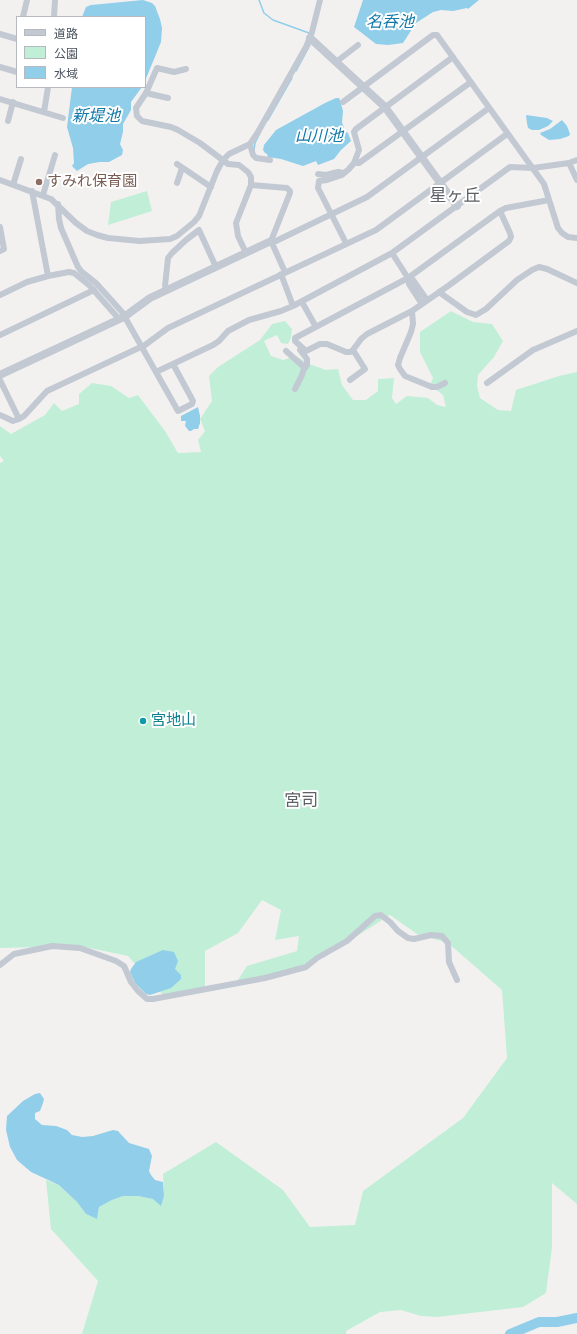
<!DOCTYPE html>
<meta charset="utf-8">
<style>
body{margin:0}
#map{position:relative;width:577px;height:1334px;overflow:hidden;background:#f3f1f0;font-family:"PT Sans Narrow","Noto Sans JP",sans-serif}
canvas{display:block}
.legend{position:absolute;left:16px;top:16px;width:130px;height:72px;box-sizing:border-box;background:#fff;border:1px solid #b6babe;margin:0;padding:5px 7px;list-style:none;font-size:12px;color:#49525d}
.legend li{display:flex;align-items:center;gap:8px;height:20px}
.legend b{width:20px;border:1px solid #b6babe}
</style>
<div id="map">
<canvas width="577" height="1334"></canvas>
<ul class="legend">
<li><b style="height:5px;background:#c2c9d2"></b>道路</li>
<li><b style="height:11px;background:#c1eed7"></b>公園</li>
<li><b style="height:11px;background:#90ceea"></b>水域</li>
</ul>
</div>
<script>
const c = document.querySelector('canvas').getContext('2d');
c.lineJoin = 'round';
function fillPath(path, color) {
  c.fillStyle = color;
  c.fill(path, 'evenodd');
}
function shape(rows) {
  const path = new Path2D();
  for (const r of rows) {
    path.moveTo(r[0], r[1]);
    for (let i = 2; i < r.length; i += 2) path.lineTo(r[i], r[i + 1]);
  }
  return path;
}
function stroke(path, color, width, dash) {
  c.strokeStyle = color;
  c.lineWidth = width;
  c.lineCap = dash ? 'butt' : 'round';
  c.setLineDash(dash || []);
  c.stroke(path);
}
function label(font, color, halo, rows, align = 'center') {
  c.font = font + ' "PT Sans Narrow","Noto Sans JP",sans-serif';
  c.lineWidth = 4;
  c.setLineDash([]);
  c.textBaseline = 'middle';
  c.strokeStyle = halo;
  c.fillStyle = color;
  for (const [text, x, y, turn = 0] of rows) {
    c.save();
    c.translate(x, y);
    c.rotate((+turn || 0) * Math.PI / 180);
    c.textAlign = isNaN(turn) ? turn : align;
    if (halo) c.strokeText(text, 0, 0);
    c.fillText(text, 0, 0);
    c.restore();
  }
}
const green = shape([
 [147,191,152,211,108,225,111,202],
 [451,311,473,322,492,324,503,341,494,357,478,375,477,386,480,398,498,410,511,411,516,390,559,376,577,372,577,1204,552,1183,552,1247,546,1293,523,1307,437,1317,421,1316,401,1310,380,1312,346,1331,346,1334,82,1334,98,1281,51,1229,46,1180,59,1185,77,1202,86,1214,97,1219,99,1207,112,1200,123,1196,138,1196,153,1199,164,1196,163,1174,216,1142,283,1190,310,1227,355,1225,363,1191,463,1118,507,1058,502,990,448,943,417,934,390,915,357,936,288,973,236,983,247,966,297,951,299,936,275,940,281,910,262,900,238,933,205,951,205,987,163,995,128,956,80,946,0,948,0,463,4,461,0,456,0,426,11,434,45,415,54,403,62,411,79,404,79,394,92,383,111,386,129,398,138,395,165,431,178,453,201,452,198,440,205,431,200,419,212,401,209,376,218,367,260,340,272,324,285,321,292,329,291,337,288,344,281,343,277,335,264,341,271,356,283,360,296,356,309,364,326,370,338,369,342,385,353,400,366,400,378,391,378,379,394,378,392,398,396,404,407,396,428,398,437,405,446,407,443,395,430,385,433,378,420,352,420,332]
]);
const water = shape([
 [143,0,152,3,155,6,160,19,162,28,161,42,145,81,145,17,82,17,86,7,91,5],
 [363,0,479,0,468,9,467,8,453,11,441,10,433,12,416,23,403,43,388,45,376,44,354,27],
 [72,87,142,87,131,102,131,110,123,124,123,132,120,144,123,150,122,155,109,162,100,162,88,164,77,171,72,166,74,163,73,148,67,127],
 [336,98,339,98,340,100,343,111,342,122,345,131,348,133,351,141,341,150,334,159,318,165,316,161,303,166,281,159,268,157,267,154,265,153,263,150,264,145,276,130,325,103],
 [526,115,547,118,553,121,548,126,539,130,532,130,528,128,527,123],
 [562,120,567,126,570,134,569,136,560,139,549,140,541,135,540,133,550,129],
 [198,407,200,416,200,423,198,429,194,429,191,431,189,431,185,426,186,421,181,421,181,416],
 [163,950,174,952,178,961,175,969,181,975,181,979,171,988,150,995,146,994,135,983,130,972,131,969,136,962],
 [40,1093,44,1099,43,1103,40,1111,35,1113,35,1119,42,1125,56,1126,67,1130,72,1135,82,1137,93,1136,113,1130,118,1131,129,1143,149,1149,152,1156,149,1171,151,1175,155,1180,163,1182,164,1196,161,1206,153,1199,138,1196,123,1196,112,1200,99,1207,97,1219,86,1214,77,1202,59,1185,31,1172,17,1160,10,1147,6,1130,7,1116,23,1101,35,1094]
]);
const stream = shape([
 [259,0,264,13,273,20,309,33],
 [296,71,310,45],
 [268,120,292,78],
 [254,150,255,143,260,133]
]);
const river = shape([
 [510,1334,539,1322,557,1322,577,1318]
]);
const minor = shape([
 [23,17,27,0],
 [54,17,55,0],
 [0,34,17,39],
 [336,62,358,45],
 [0,67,17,72],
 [186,69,174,72,157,68,146,93,136,108,137,116,142,121,171,127,178,130,200,143,228,164,239,165,248,172,251,177,251,185,236,223,238,236,246,253],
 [146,93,168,98],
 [0,99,63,118],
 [343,102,433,35,437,35,544,184,558,228,562,233,568,237,577,238],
 [44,112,48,87],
 [8,121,13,102],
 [250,144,253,155,256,158,270,160],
 [354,163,359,163,471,82],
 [569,163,577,180],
 [177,164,211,187],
 [318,174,326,175,338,172,344,173],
 [0,180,51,199,76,223,87,231,97,235,108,238,140,241,170,239,177,236,194,222,199,216,217,171,223,160,229,154,250,144,258,132,306,47,312,32,320,0],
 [177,183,182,168],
 [13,185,21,159],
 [251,185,287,188,290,191,290,193,271,241,285,272],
 [32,191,48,276],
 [43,195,55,155],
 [58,204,59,219,61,228,78,267,81,271,96,283,122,312,178,411,192,404,193,401,173,364],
 [500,211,510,233,511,237,509,241,448,286,412,311,367,334,361,339,353,350,350,352,346,352,327,344,320,344,306,351,295,341,295,338,408,278,500,211,506,208,549,200],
 [0,227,4,249,0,251],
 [271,241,276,241,367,197,489,108],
 [346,243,318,188,319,181,327,180,342,175,349,169,354,163,359,150,354,132,356,129,453,57],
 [392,253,408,278,413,280,427,300],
 [281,274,293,306],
 [408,278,409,284,422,304],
 [167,290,165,286,168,258,172,253,186,240,199,230,216,267],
 [439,292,467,312,476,315,486,309,517,280,532,270,539,267,547,269,577,283],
 [0,295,27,282,48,276,69,272,74,273,90,286,119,319],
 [302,302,316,327],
 [412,311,413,324,411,332,400,358,398,365,400,369,405,376,432,387,437,387,445,383],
 [0,335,94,290],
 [286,351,305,368,307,365,307,359,300,350],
 [156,372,213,345,219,341,228,331,249,320,281,311,293,306,392,253,510,167,533,168,569,163,577,160],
 [0,380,19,419],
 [350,380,365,369,353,350],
 [487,383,533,350,577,331],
 [295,389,302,375,304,368],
 [0,415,13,421,19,419,24,416,47,391,145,345,168,328,376,230,507,134],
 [0,965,14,954,43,948,52,946,80,948,116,961,124,966,131,982,138,991,147,999,153,999,265,978,306,967,317,958,347,941,375,916,381,915,390,922,398,931,408,938,414,939,431,935,442,936,448,943,449,962,457,980]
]);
const tertiary = shape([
 [310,38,385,107,457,206],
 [0,375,124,317,150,298,271,241]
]);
const markers = [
 [39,182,4,"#8d6e63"],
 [143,721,4,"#0f9aa8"]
];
const educationNames = [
 ["すみれ保育園",47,182]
];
const cultureNames = [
 ["宮地山",151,721]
];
const waterNames = [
 ["名呑池",390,22],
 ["新堤池",96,116],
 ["山川池",319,136]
];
const quarterNames = [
 ["星ヶ丘",455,196],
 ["宮司",301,801]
];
fillPath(green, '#c1eed7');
fillPath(water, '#90ceea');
stroke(stream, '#90ceea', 1.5);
stroke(river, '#90ceea', 10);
stroke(minor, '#c2c9d2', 6);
stroke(tertiary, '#c2c9d2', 8);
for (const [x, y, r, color] of markers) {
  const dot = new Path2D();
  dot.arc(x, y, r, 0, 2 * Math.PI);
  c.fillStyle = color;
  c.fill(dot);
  stroke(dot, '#fff', 1.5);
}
label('15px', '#785e54', '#fff', educationNames, 'left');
label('15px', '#0d838f', '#fff', cultureNames, 'left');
label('italic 16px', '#1179a8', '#fff', waterNames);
label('17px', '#5d6065', '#fff', quarterNames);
</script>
